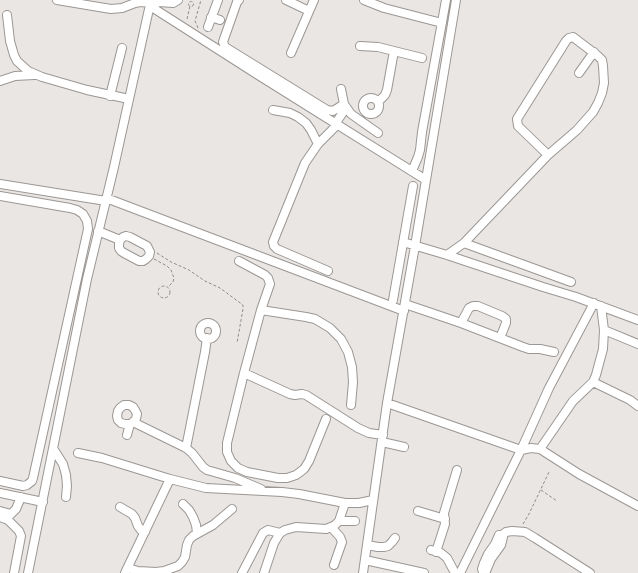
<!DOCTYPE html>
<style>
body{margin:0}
canvas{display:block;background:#eae6e3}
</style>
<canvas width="638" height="573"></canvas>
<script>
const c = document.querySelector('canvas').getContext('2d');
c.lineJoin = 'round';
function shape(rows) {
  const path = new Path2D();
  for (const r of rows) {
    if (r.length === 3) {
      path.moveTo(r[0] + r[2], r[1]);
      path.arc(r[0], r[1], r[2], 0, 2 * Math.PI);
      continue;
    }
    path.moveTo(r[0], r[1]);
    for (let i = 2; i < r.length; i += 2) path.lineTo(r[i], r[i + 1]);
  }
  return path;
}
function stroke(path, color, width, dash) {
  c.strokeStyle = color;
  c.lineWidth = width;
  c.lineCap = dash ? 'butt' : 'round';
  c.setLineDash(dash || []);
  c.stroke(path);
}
const path = shape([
 [191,4,2.5],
 [187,19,190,6],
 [198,28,195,21,201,0],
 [157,253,171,262,189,270,205,281,220,288,243,305,243,309,237,343],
 [154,259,167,266,171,270,174,278,173,282,168,287],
 [164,292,6],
 [541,490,557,501],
 [523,524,529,514,549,472]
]);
const minor = shape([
 [57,0,111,9,122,8,135,3,140,2,151,3],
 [178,0,173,3,159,2,150,6,258,75,426,180],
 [239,0,237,2,224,39,223,42,225,47,327,110,333,111,344,104],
 [286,0,309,11],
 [364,0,384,8,442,23],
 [7,15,10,41,14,55,17,61,28,71,42,77,87,90,129,99],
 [211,17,220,20],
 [208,27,218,0],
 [360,46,378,47,422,58],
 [291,53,314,0],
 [579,73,594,52],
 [0,81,15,76,34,75],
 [341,89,344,104,351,114,378,133],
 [110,96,122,48],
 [371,106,8],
 [378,102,385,95,387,90,394,51],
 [273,110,290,113,298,117,306,123,311,130,318,144],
 [335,124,346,108],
 [412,171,418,157,420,150,422,132,446,0],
 [0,184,106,201],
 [0,196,70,208,77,210,83,214,87,221,88,229,82,256,33,478,32,481,27,485,23,486,0,481],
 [106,198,404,311],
 [98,231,120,240],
 [126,236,130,237,147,246,150,252,149,256,146,259,143,261,139,261,124,253,121,251,119,248,119,244,120,240,123,237,126,236],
 [403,242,447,255,543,287,576,297,638,320],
 [464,243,571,282],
 [447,255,464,243,548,155,577,130,593,112,598,103,602,93,604,83,603,66,602,60,598,56,573,37,569,38,566,41,517,119,518,126,548,155],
 [239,261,265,275,268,278,270,284,261,310,244,373,227,443,227,452,231,461,238,468,247,472,278,478,287,478,296,475,304,469,309,461,326,419],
 [328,271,277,249,274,246,273,242,305,163,318,144,337,125],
 [393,300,413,186],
 [405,304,461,323,523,347,529,349,540,349,554,352],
 [261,310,306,317,315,319,330,328,341,339,348,352,352,367,353,382,351,405],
 [461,323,469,308,473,306,478,306,502,316,506,319,506,323,500,338],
 [208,331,8],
 [604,330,638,344],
 [244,373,290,394,295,395,302,394,306,395,358,428,369,433,383,435],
 [593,382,630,400,638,406],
 [387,403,521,450,531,448,540,449,579,474,638,506],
 [133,422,186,448,192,453,203,467,207,470,235,478,261,489],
 [127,435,130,424,133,422,136,419,137,414,135,410,133,407,129,405,124,405,120,408,118,411,117,416,118,420,121,423,125,424,130,424],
 [382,442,404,447],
 [186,448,205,352,207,338],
 [540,449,573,401,593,382,596,375,603,349,604,330,601,306],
 [54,450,63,464,66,475,67,486,66,497],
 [78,453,102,458,170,479,206,488,282,492,299,494,345,503,359,503,373,500],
 [0,493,43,502],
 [183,504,189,510,193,517,196,525,197,533],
 [120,507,132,514,135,518,138,526,141,530,145,532],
 [0,511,11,514],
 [418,511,445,519],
 [0,517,8,520,19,531,21,536,14,573],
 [6,519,16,509,21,497],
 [339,521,355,521],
 [331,527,340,537,342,542,334,565],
 [499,535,502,535,503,537,501,545,491,559,486,571,483,572,482,569,484,563,488,554,495,544,499,535],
 [502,535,506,532,512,531,525,532,535,538,590,573],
 [367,545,378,547,384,547,388,546,392,542,395,538],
 [431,550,441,553,447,558,455,573],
 [436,552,445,524,444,513,457,470],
 [365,560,424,573],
 [128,568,138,571,156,572,164,571,178,566,182,562,185,557,187,545,189,540,193,536,213,525,232,509],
 [28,573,87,279,114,167,151,0],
 [125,573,170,479],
 [242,573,263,533,268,530,280,533],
 [264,573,274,543,280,533,285,530,296,527,326,529,331,527,335,525,339,521,345,503],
 [363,573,387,403,415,246,456,0],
 [460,573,521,450,549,388,594,303]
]);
stroke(minor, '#9b9794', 10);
stroke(path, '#8f8c8a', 1, [3, 2]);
stroke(minor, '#fff', 8);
</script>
